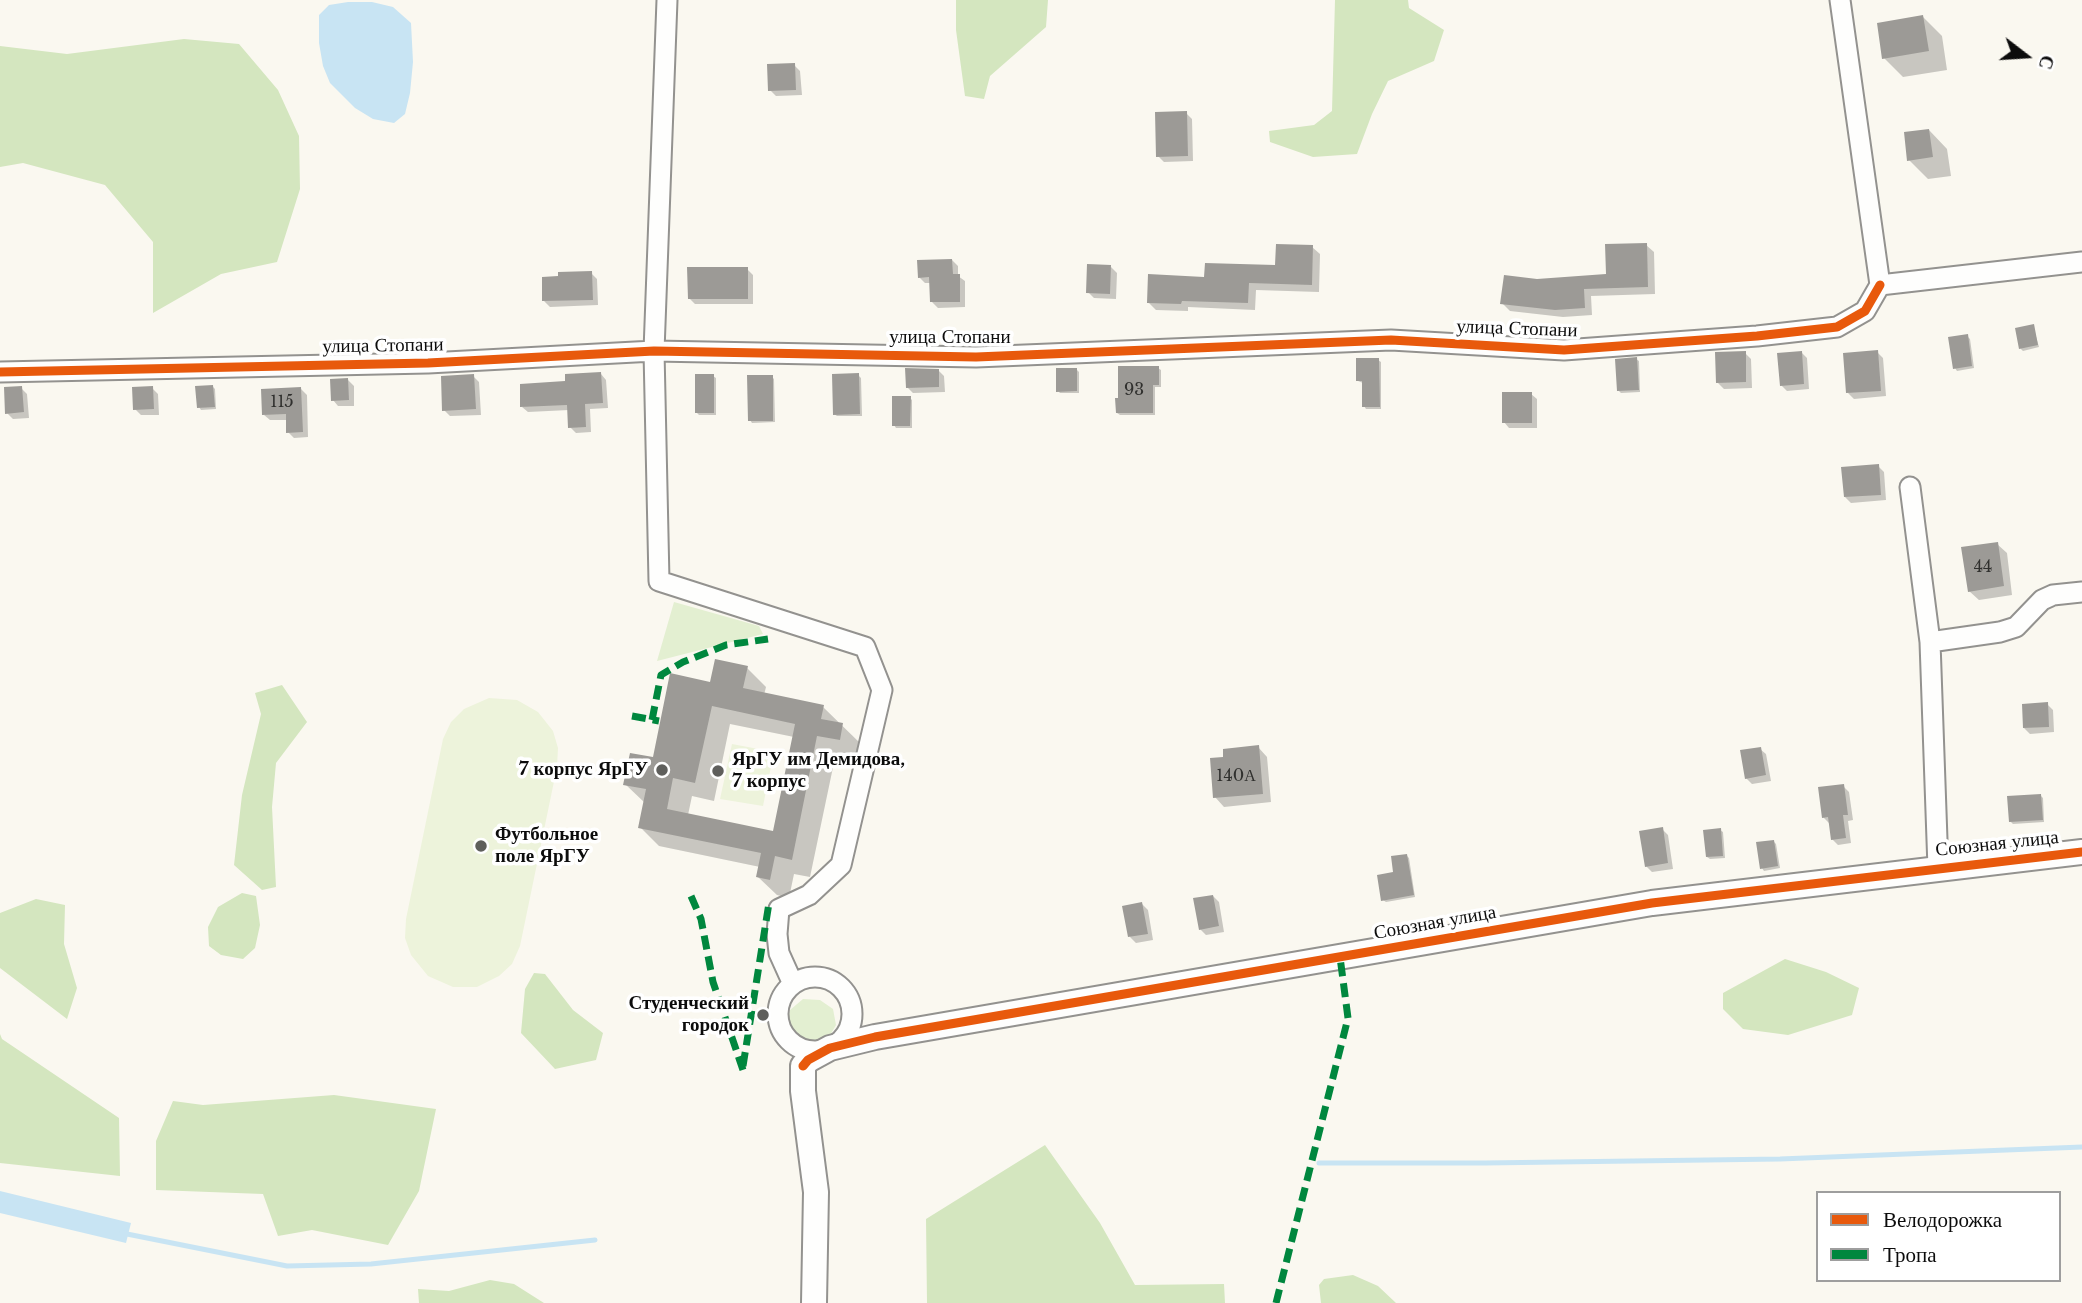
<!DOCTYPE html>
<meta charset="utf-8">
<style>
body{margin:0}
#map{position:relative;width:2082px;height:1303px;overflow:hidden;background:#faf8f0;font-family:"Libre Baskerville",serif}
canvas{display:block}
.legend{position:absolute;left:1816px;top:1191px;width:245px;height:91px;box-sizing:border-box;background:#fff;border:2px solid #9e9e9e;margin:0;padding:9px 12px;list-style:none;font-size:21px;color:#0c0c0c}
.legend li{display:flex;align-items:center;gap:14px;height:35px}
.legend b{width:35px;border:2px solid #9e9e9e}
.north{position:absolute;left:1991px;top:21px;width:70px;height:70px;-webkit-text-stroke:5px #fff;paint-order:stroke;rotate:107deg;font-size:19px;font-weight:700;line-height:28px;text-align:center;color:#0c0c0c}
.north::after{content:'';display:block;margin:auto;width:24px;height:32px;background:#0c0c0c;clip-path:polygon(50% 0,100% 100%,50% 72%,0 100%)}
</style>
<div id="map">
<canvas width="2082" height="1303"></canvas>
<ul class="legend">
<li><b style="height:9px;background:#e8590c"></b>Велодорожка</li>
<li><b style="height:9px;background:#00873e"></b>Тропа</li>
</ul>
<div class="north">С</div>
</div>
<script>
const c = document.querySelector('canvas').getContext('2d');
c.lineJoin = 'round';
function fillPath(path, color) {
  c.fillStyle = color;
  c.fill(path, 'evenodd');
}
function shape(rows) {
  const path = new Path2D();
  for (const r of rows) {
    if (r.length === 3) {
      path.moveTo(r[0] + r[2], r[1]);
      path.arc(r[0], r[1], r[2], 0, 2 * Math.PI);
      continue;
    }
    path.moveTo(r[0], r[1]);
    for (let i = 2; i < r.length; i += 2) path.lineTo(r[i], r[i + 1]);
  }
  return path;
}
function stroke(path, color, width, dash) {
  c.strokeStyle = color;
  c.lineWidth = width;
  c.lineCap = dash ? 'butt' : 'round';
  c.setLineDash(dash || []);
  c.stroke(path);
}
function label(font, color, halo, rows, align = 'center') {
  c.font = font + ' "Libre Baskerville",serif';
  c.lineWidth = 7;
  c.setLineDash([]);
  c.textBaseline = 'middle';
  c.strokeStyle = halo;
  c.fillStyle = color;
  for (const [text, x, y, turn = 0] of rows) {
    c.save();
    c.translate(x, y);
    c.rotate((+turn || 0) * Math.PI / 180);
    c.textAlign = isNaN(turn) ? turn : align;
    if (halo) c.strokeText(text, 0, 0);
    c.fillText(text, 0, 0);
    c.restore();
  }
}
const green = shape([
 [674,602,759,626,763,634,657,661],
 [803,999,820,1000,833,1009,836,1025,825,1044,807,1047,794,1042,787,1025,790,1010]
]);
const forest = shape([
 [956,0,1048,0,1046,27,990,76,984,99,965,96,956,30],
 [1335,0,1408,0,1409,8,1444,30,1434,61,1388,81,1372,114,1357,154,1313,157,1270,142,1269,131,1314,125,1332,111],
 [184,39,239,44,278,90,299,136,300,189,277,262,221,274,153,313,153,242,105,185,23,163,0,167,0,46,67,54],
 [282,685,307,722,276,763,272,807,276,887,262,890,234,865,242,795,261,714,255,693],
 [242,893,256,896,260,925,255,948,243,959,221,955,209,946,208,927,218,907],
 [36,899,65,905,64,944,77,988,67,1019,0,968,0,913],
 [1785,959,1826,972,1859,988,1852,1015,1788,1035,1743,1029,1723,1009,1723,993],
 [534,973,545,974,573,1010,603,1033,596,1060,555,1069,521,1033,525,989],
 [0,1034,2,1039,119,1118,120,1176,0,1163],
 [334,1095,436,1109,419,1191,388,1245,312,1230,278,1236,263,1194,156,1190,156,1141,173,1101,203,1105],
 [1045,1145,1100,1223,1135,1285,1224,1284,1225,1303,927,1303,926,1219],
 [1353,1275,1378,1286,1396,1303,1321,1303,1319,1285,1324,1279],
 [490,1280,514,1284,544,1303,419,1303,418,1289,449,1291]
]);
const pitch = shape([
 [489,698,517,700,538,712,553,731,558,748,557,767,520,946,512,964,499,976,477,987,453,987,428,976,411,955,405,938,406,919,443,739,451,722,464,709],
 [732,744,774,752,763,806,720,799]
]);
const water = shape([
 [348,2,372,2,393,7,411,23,413,62,410,93,405,114,394,123,373,119,355,108,330,83,323,66,319,43,319,15,329,5],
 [0,1191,131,1223,126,1243,0,1213]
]);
const shadow = shape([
 [1923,17,1942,36,1947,70,1903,77,1884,58],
 [794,65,800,71,802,95,776,96,770,90],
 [1186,113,1192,119,1193,161,1164,162,1158,156],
 [1929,130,1947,149,1951,176,1928,179,1909,160],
 [1646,245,1654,252,1655,294,1591,296,1592,315,1563,317,1510,311,1502,303,1537,281,1607,276],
 [1312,247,1320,254,1319,292,1256,290,1255,310,1188,307,1188,311,1156,310,1149,303,1206,278,1277,267],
 [952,260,958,266,958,276,965,281,965,307,938,308,932,302,931,283,925,283,919,277],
 [1111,267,1117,273,1116,299,1094,298,1088,292],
 [747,269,753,275,753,304,695,304,689,298],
 [591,273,597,279,598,305,550,307,544,301],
 [2033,326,2039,347,2023,351,2020,348],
 [1967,336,1970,339,1974,368,1957,371,1955,368],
 [1801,352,1807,358,1809,389,1787,391,1781,385],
 [1877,352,1883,358,1886,396,1854,399,1848,393],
 [1745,353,1751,359,1752,388,1724,389,1718,383],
 [1636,359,1639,361,1640,392,1621,393,1618,390],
 [1378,360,1381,362,1381,409,1366,409,1364,406,1363,383,1358,381],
 [1158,368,1161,370,1161,387,1155,387,1155,415,1120,415,1117,413],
 [938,370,944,376,945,392,913,393,907,387],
 [1077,370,1079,372,1079,393,1060,393,1058,391],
 [601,374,606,380,608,408,590,409,591,432,576,433,570,427,569,410,528,412,522,407,567,383],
 [858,375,861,378,862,416,837,416,834,414],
 [473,376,479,382,481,415,450,416,444,410],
 [713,376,716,378,716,415,699,415,697,413],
 [772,377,774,379,775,422,752,423,750,420],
 [348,380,354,386,354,406,338,406,333,400],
 [213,387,215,389,216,409,201,410,199,407],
 [21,388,27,394,29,418,13,419,7,413],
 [152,388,158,394,159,415,141,415,135,409],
 [301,389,307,395,308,437,294,438,288,432,287,420,270,420,264,415],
 [1531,394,1537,399,1537,428,1509,428,1504,422],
 [910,398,912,400,912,428,896,428,894,425],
 [1878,466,1884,472,1886,500,1851,503,1845,497],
 [1997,544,2007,553,2012,595,1979,600,1969,591],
 [747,668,766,687,764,695,823,707,861,744,858,758,836,753,810,877,794,874,789,898,777,895,758,877,760,867,659,846,640,827,645,803,625,784,654,759,712,684],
 [730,724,794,737,774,833,688,815,692,796,714,801],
 [2047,704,2053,710,2054,732,2030,734,2024,728],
 [1258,747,1267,757,1271,802,1224,807,1215,797,1225,759],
 [1760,749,1766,754,1771,781,1752,784,1746,778],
 [1843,786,1849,792,1853,820,1848,821,1851,843,1838,845,1832,839,1830,824,1823,817],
 [2040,795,2043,798,2044,822,2013,824,2010,821],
 [1662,829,1668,835,1673,869,1652,872,1646,866],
 [1720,830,1723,832,1725,858,1710,859,1707,857],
 [1774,842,1776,844,1780,868,1764,871,1762,868],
 [1406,855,1409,858,1415,897,1386,902,1383,900],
 [1213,896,1219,902,1224,932,1206,935,1200,929],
 [1142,904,1148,910,1153,940,1136,943,1130,937]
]);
const stream = shape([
 [1319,1163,1485,1163,1780,1159,2082,1147],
 [122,1233,287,1266,371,1264,595,1240]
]);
const building = shape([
 [1923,15,1929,51,1882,59,1877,23],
 [795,63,796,90,768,91,767,64],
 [1187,111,1188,156,1156,157,1155,112],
 [1929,129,1933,157,1907,161,1904,132],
 [1647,243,1648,287,1584,289,1585,308,1555,310,1500,304,1504,275,1537,279,1606,274,1605,244],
 [1276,244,1313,245,1312,285,1249,283,1248,303,1182,301,1181,304,1147,303,1148,274,1204,277,1205,263,1275,265],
 [952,259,953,274,960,274,960,302,930,302,929,277,918,278,917,260],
 [1087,264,1111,265,1110,294,1086,293],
 [687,267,748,267,748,299,688,299],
 [592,271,593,300,542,301,542,277,558,276,558,272],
 [2034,324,2038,345,2019,349,2015,328],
 [1968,334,1972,366,1953,369,1948,337],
 [1878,350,1881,391,1846,393,1843,353],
 [1746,351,1746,382,1716,383,1715,352],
 [1802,351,1804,384,1780,386,1777,353],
 [1637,357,1639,390,1617,391,1615,359],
 [1356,358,1379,358,1380,407,1362,407,1362,381,1356,381],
 [1118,366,1159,366,1159,385,1153,385,1153,413,1116,413,1115,398,1118,398],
 [905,368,939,369,939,387,906,388],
 [1056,368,1077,368,1077,391,1056,392],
 [601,372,603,403,585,404,586,427,568,428,567,405,520,407,520,384,565,381,565,374],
 [859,373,860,414,833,415,832,374],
 [474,374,476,409,442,411,441,376],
 [695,374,714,374,714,413,695,413],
 [747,375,773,375,773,421,748,421],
 [348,378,349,400,331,401,330,379],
 [213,385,215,407,197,408,195,386],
 [22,386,24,412,5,414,4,387],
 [153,386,154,409,133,410,132,387],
 [301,387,303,432,286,433,286,414,262,415,261,389],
 [1502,392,1532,392,1532,423,1502,423],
 [892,396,911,396,910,426,892,426],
 [1879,464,1881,495,1844,497,1841,467],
 [1998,542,2004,586,1968,592,1961,547],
 [715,659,748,666,743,688,824,705,821,719,843,723,840,740,817,736,792,860,775,856,770,880,756,877,761,853,638,828,646,789,623,785,630,753,653,757,670,673,710,682],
 [712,706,795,724,773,831,667,809,673,778,695,783],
 [2048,702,2049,727,2023,728,2022,704],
 [1259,745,1263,794,1213,798,1210,758,1223,757,1223,749],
 [1761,747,1766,775,1745,779,1740,750],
 [1844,784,1848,815,1843,815,1846,838,1831,840,1828,817,1822,818,1818,787],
 [2041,794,2043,820,2009,822,2007,796],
 [1663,827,1668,863,1645,867,1639,831],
 [1721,828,1723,856,1706,857,1703,830],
 [1774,840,1778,866,1760,869,1756,842],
 [1407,854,1414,895,1381,901,1377,875,1393,872,1391,856],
 [1213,895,1219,926,1199,930,1193,898],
 [1142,902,1148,934,1128,937,1122,906]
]);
const minor = shape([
 [667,0,654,351,659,581,865,647,882,690,841,865,809,895,779,909,777,934,779,953,793,984],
 [1840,0,1880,285],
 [1880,285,2082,262],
 [0,372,428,363,654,351,976,357,1391,340,1564,350,1757,336,1837,327,1865,311,1880,285],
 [1910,487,1930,642,1938,868],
 [1930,642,2000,632,2016,627,2042,600,2053,595,2082,592],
 [815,1014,37]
]);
const tertiary = shape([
 [814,1303,816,1192,803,1091,803,1066,808,1060,830,1048,875,1037,1652,903,2082,852]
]);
const quiet = shape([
 [632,716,659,721],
 [652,720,661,675,683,662,726,645,768,639],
 [691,896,701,919,713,982,743,1070],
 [743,1066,769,903],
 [1276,1303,1348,1018,1340,957]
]);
const cycleway = shape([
 [0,372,428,363,654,351,976,357,1391,340,1564,350,1757,336,1837,327,1865,311,1880,285],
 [803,1066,808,1060,830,1048,875,1037,1652,903,2082,852]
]);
const markers = [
 [662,770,7,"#5f5f5c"],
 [718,771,7,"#5f5f5c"],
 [481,846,7,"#5f5f5c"],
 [763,1015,7,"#5f5f5c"]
];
const numberNames = [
 ["93",1134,390],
 ["115",282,402],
 ["44",1983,567],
 ["140А",1236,776]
];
const streetNames = [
 ["улица Стопани",1517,329,2],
 ["улица Стопани",950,338],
 ["улица Стопани",383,346,-1],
 ["Союзная улица",1997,844,-6],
 ["Союзная улица",1435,923,-10]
];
const poiNames = [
 ["ЯрГУ им Демидова,",732,760],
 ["7 корпус",732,782],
 ["7 корпус ЯрГУ",648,770,"right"],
 ["Футбольное",495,835],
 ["поле ЯрГУ",495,857],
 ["Студенческий",749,1004,"right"],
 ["городок",749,1026,"right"]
];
fillPath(green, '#e3efd1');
fillPath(forest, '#d4e6bf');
fillPath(pitch, '#edf3db');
fillPath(water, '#c8e4f3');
fillPath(shadow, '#0003');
stroke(stream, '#c8e4f3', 5);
fillPath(building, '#9c9a96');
stroke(minor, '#93928f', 23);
stroke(tertiary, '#93928f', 28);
stroke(minor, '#fefefd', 19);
stroke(tertiary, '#fefefd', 24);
stroke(quiet, '#00873e', 7, [14, 7]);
stroke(cycleway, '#e8590c', 9);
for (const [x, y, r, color] of markers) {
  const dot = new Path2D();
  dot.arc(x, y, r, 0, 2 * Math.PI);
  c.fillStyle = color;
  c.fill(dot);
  stroke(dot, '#fff', 2.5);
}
label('16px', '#30302e', null, numberNames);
label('19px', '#0c0c0c', '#fff', streetNames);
label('bold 19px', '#0c0c0c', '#fff', poiNames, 'left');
</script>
